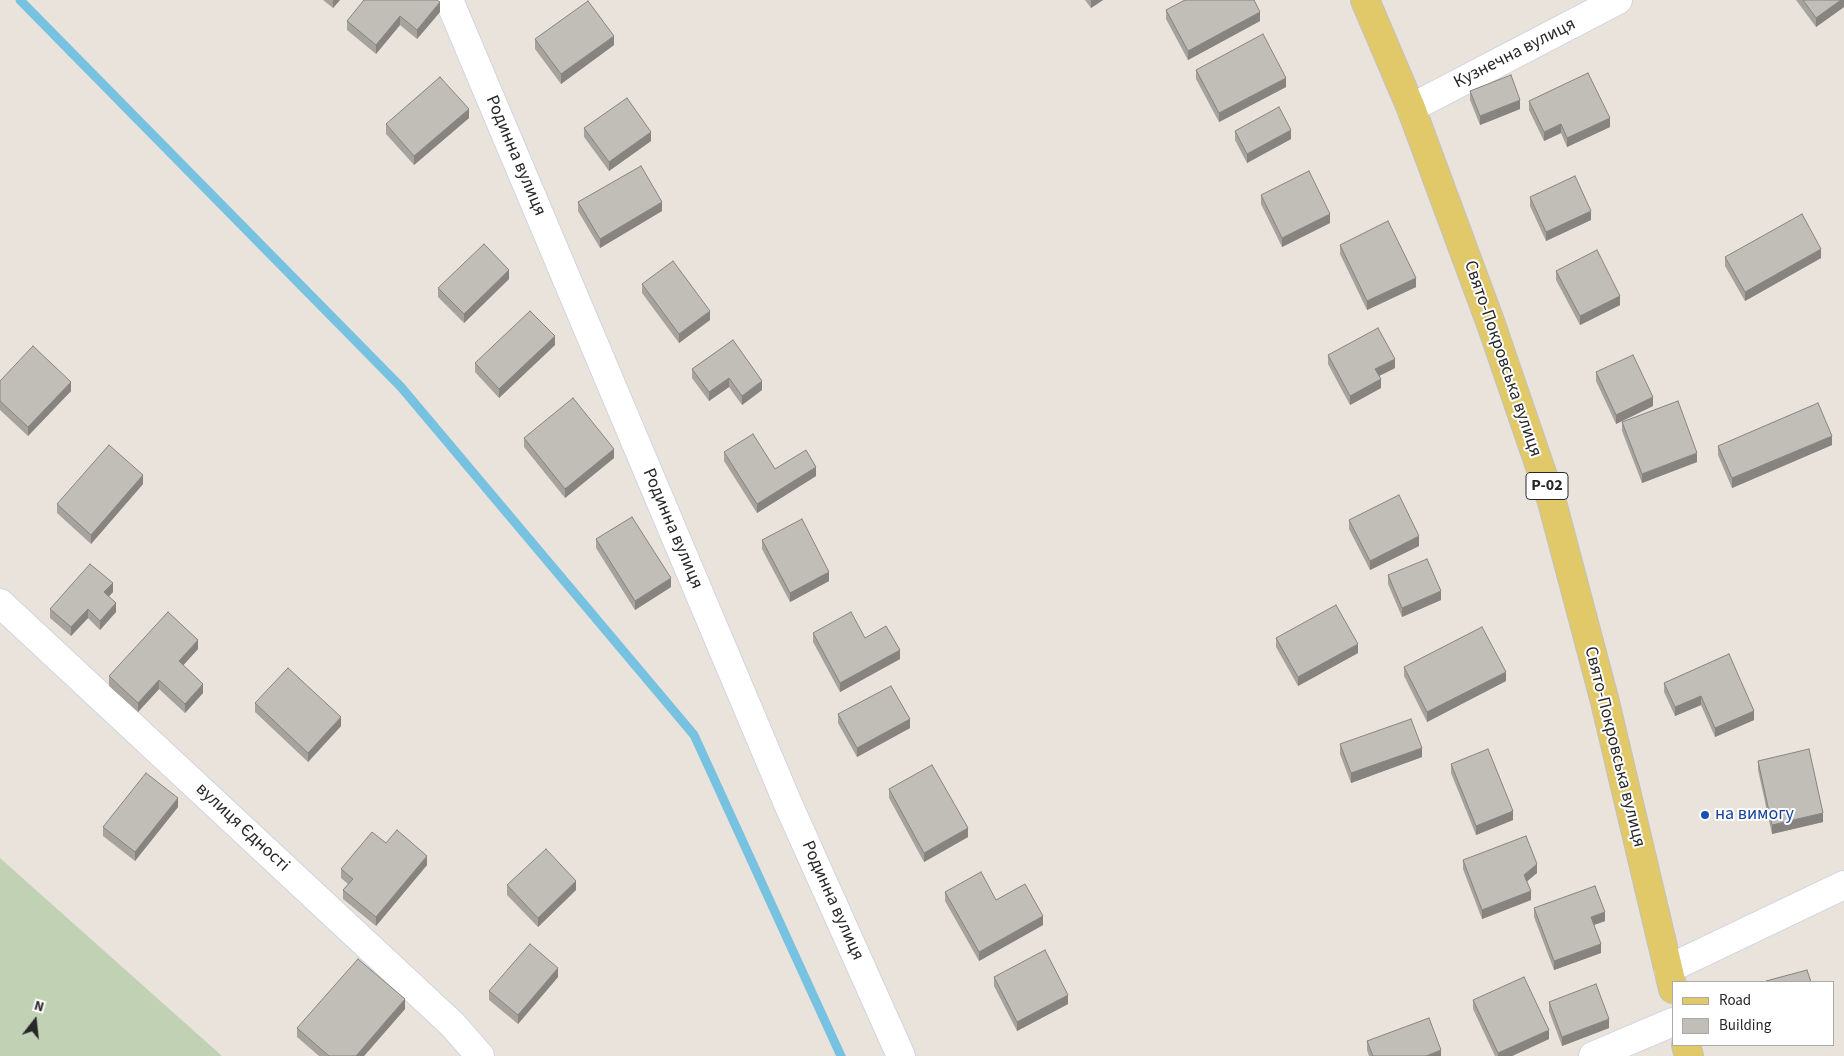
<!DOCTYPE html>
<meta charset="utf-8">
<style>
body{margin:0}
#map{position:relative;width:1844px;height:1056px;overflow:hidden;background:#e9e3db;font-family:"Source Sans 3",sans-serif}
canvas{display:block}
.legend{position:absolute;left:1672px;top:981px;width:162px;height:65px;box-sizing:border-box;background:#fff;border:1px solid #a9a9a9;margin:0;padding:6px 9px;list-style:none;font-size:15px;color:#282828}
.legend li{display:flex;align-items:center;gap:10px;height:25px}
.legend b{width:25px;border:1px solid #a9a9a9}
.north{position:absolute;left:10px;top:996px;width:50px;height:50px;-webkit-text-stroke:4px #fff;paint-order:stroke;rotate:16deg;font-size:14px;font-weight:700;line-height:20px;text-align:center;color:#282828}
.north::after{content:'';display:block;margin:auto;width:18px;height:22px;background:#282828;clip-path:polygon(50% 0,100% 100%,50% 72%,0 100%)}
</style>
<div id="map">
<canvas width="1844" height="1056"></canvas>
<ul class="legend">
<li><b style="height:6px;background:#e1c868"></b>Road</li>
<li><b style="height:14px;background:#c1bdb7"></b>Building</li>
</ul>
<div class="north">N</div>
</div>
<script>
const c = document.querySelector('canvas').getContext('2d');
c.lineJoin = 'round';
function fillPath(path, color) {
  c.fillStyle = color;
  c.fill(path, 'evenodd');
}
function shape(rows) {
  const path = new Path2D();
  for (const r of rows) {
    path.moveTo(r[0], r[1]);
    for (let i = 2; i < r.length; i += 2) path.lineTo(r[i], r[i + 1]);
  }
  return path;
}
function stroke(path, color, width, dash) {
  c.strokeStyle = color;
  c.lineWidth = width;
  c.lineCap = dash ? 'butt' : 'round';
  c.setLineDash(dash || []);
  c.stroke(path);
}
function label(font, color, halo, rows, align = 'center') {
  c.font = font + ' "Source Sans 3",sans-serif';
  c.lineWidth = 4;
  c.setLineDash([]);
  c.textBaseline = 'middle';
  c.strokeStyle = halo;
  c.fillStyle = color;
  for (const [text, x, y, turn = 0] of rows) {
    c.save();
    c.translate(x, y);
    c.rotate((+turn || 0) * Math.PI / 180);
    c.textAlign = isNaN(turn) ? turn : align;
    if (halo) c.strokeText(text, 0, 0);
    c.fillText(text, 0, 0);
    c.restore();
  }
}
const cemetery = shape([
 [0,858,222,1056,0,1056]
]);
const stream = shape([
 [20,0,401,387,694,735,841,1056]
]);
const minor = shape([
 [449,0,789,806,901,1056],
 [1411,108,1618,0],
 [0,603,453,1025,480,1056],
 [1668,969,1844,885],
 [1593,1056,1673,1022]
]);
const major = shape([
 [1365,0,1411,108,1491,324,1552,502,1605,702,1673,989],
 [1686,1045,1689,1056]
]);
const wall = shape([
 [323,0,340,0,333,8],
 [1085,0,1103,0,1091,8],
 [1796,0,1844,0,1844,7,1816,27],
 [1166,10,1260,21,1188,60,1166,19],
 [440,12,417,39,400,25,376,54,347,30,347,21],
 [535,39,614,45,561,84,535,49],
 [1196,70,1286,87,1219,122,1196,79],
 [1470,91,1520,109,1480,125,1470,100],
 [1529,101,1610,127,1567,147,1561,133,1544,141,1529,110],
 [469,118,414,165,386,134,386,124],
 [584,128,651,141,609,171,584,137],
 [1235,131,1291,139,1247,163,1235,140],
 [1261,195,1330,223,1282,247,1261,204],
 [1530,197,1591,220,1546,241,1530,206],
 [578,202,662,211,600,248,578,211],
 [1340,245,1416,287,1367,310,1340,254],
 [1725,257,1821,258,1745,301,1725,266],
 [1556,271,1620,305,1580,325,1556,280],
 [509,279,464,323,438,297,438,288],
 [642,284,710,320,679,343,642,293],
 [733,340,762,390,742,405,729,387,709,401,692,378,692,369],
 [555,345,499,398,475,372,475,363],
 [1328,355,1395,368,1379,376,1381,388,1350,405,1328,364],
 [1596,372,1653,406,1616,424,1596,381],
 [0,381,71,391,28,436,0,410],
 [1622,422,1697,462,1642,483,1622,431],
 [524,438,614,458,565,498,524,447],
 [1832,445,1732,488,1718,455,1718,446],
 [724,452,775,469,816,476,757,513,724,461],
 [143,484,91,544,57,513,57,504],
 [1349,520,1419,546,1370,570,1349,529],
 [596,539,671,587,635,610,596,548],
 [762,540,829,581,790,602,762,549],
 [1388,575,1441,600,1402,617,1388,584],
 [113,592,109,596,116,612,100,630,88,618,71,636,50,618,50,609],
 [813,633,865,638,900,659,840,692,813,642],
 [1276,638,1358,653,1298,686,1276,647],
 [198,649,183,665,203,693,185,713,159,689,138,712,109,686,109,676],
 [1729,654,1754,720,1715,737,1701,705,1675,716,1664,692,1664,683],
 [1404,667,1506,681,1427,722,1404,676],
 [255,703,341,726,308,762,255,712],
 [838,714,910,728,857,757,838,723],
 [1340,744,1422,757,1351,783,1340,754],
 [1758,761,1823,822,1772,834,1758,770],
 [1451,764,1513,820,1476,835,1451,773],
 [889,789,968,837,924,862,889,798],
 [178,807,135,861,103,836,103,827],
 [1463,860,1537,873,1527,881,1531,900,1482,919,1463,869],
 [427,865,376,926,343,899,343,890,348,884,341,878,341,869],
 [507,885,576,890,538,927,507,895],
 [945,892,996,900,1043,925,979,961,945,901],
 [1534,908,1605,921,1594,925,1601,953,1554,970,1534,917],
 [558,977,518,1024,489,1000,489,991],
 [994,977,1068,1004,1017,1031,994,986],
 [1473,1000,1549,1039,1512,1056,1495,1056,1473,1009],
 [1549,1002,1609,1028,1562,1046,1549,1011],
 [405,1009,364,1056,319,1056,297,1037,297,1028],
 [1367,1041,1441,1056,1369,1056,1367,1050]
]);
const shadedWall = shape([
 [333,0,340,0,333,8],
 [1091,0,1103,0,1091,8],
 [1841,0,1844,0,1844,7,1816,27,1816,18],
 [440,2,440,12,417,39,417,30],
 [1260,12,1260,21,1188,60,1188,51],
 [400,16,400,25,376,54,376,45],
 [614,36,614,45,561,84,561,74],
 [1286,78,1286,87,1219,122,1219,113],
 [1520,100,1520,109,1480,125,1480,116],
 [469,109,469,118,414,165,414,156],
 [1610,118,1610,127,1567,147,1567,138],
 [1561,124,1561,133,1544,141,1544,132],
 [1291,130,1291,139,1247,163,1247,154],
 [651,132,651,141,609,171,609,162],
 [662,202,662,211,600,248,600,239],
 [1591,211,1591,220,1546,241,1546,232],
 [1330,214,1330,223,1282,247,1282,238],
 [1821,249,1821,258,1745,301,1745,292],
 [509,270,509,279,464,323,464,314],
 [1416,278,1416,287,1367,310,1367,301],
 [1620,296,1620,305,1580,325,1580,316],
 [710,311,710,320,679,343,679,334],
 [555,336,555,345,499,398,499,389],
 [1395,359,1395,368,1375,378,1375,369],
 [729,378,729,387,709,401,709,392],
 [1381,379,1381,388,1350,405,1350,396],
 [762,381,762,390,742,405,742,396],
 [71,382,71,391,28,436,28,427],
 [1653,397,1653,406,1616,424,1616,415],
 [1832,436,1832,445,1732,488,1732,478],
 [614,449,614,458,565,498,565,489],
 [1697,453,1697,462,1642,483,1642,474],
 [816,467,816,476,757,513,757,504],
 [143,475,143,484,91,544,91,535],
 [1419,536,1419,546,1370,570,1370,561],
 [829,572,829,581,790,602,790,593],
 [671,578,671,587,635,610,635,601],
 [113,583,113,592,104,602,104,592],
 [1441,591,1441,600,1402,617,1402,608],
 [116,603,116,612,100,630,100,621],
 [88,609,88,618,71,636,71,627],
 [198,640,198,649,179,670,179,661],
 [1358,644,1358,653,1298,686,1298,677],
 [900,650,900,659,840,692,840,683],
 [1506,672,1506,681,1427,722,1427,712],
 [159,680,159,689,138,712,138,703],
 [203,684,203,693,185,713,185,704],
 [1701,696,1701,705,1675,716,1675,707],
 [1754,711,1754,720,1715,737,1715,728],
 [341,717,341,726,308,762,308,753],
 [910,719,910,728,857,757,857,748],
 [1422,748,1422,757,1351,783,1351,773],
 [178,798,178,807,135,861,135,852],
 [1513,811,1513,820,1476,835,1476,826],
 [1823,813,1823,822,1772,834,1772,825],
 [968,828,968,837,924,862,924,853],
 [427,856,427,865,376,926,376,917],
 [1537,864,1537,873,1524,884,1524,875],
 [576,881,576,890,538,927,538,918],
 [1531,891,1531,900,1482,919,1482,910],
 [1605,912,1605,921,1591,926,1591,917],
 [1043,916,1043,925,979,961,979,952],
 [1601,944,1601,953,1554,970,1554,961],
 [558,968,558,977,518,1024,518,1015],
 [1068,995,1068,1004,1017,1031,1017,1022],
 [405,999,405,1009,364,1056,356,1056],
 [1609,1019,1609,1028,1562,1046,1562,1037],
 [1549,1030,1549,1039,1512,1056,1498,1056,1498,1053],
 [1441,1050,1441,1056,1426,1056]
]);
const building = shape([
 [364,0,437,0,440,2,417,30,400,16,376,45,347,21,364,0],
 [1185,0,1254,0,1260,12,1188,51,1166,10,1185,0],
 [1803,0,1841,0,1816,18,1803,0],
 [588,1,614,36,561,74,535,39,588,1],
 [1263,34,1286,78,1219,113,1196,70,1263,34],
 [1588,73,1610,118,1567,138,1561,124,1544,132,1529,101,1588,73],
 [1511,75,1520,100,1480,116,1470,91,1511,75],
 [440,77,469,109,414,156,386,124,440,77],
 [627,98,651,132,609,162,584,128,627,98],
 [1279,107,1291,130,1247,154,1235,131,1279,107],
 [641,166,662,202,600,239,578,202,641,166],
 [1309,171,1330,214,1282,238,1261,195,1309,171],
 [1575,176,1591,211,1546,232,1530,197,1575,176],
 [1802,214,1821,249,1745,292,1725,257,1802,214],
 [1388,221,1416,278,1367,301,1340,245,1388,221],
 [484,244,509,270,464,314,438,288,484,244],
 [1597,250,1620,296,1580,316,1556,271,1597,250],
 [673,261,710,311,679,334,642,284,673,261],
 [530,311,555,336,499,389,475,363,530,311],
 [1378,328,1395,359,1375,369,1381,379,1350,396,1328,355,1378,328],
 [733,340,762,381,742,396,729,378,709,392,692,369,733,340],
 [33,346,71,382,28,427,0,401,0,381,33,346],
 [1633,355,1653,397,1616,415,1596,372,1633,355],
 [573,398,614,449,565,489,524,438,573,398],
 [1678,401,1697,453,1642,474,1622,422,1678,401],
 [1818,403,1832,436,1732,478,1718,446,1818,403],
 [753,434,775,469,806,450,816,467,757,504,724,452,753,434],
 [109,445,143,475,91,535,57,504,109,445],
 [1399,495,1419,536,1370,561,1349,520,1399,495],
 [632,517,671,578,635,601,596,539,632,517],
 [802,519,829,572,790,593,762,540,802,519],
 [1427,559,1441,591,1402,608,1388,575,1427,559],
 [90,564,113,583,104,592,116,603,100,621,88,609,71,627,50,609,90,564],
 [1336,605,1358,644,1298,677,1276,638,1336,605],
 [168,612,198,640,179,661,203,684,185,704,159,680,138,703,109,676,168,612],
 [851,612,865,638,886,626,900,650,840,683,813,633,851,612],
 [1482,627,1506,672,1427,712,1404,667,1482,627],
 [1729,654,1754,711,1715,728,1701,696,1675,707,1664,683,1729,654],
 [288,668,341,717,308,753,255,703,288,668],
 [891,686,910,719,857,748,838,714,891,686],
 [1411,719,1422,748,1351,773,1340,744,1411,719],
 [1488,749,1513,811,1476,826,1451,764,1488,749],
 [1809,749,1823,813,1772,825,1758,761,1809,749],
 [932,765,968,828,924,853,889,789,932,765],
 [146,773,178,798,135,852,103,827,146,773],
 [397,830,427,856,376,917,343,890,353,879,341,869,372,832,386,843,397,830],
 [1526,836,1537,864,1524,875,1531,891,1482,910,1463,860,1526,836],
 [546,849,576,881,538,918,507,885,546,849],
 [981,872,996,900,1025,884,1043,916,979,952,945,892,981,872],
 [1595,886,1605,912,1591,917,1601,944,1554,961,1534,908,1595,886],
 [530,944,558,968,518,1015,489,991,530,944],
 [1045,950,1068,995,1017,1022,994,977,1045,950],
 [358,959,405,999,356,1056,329,1056,297,1028,358,959],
 [1807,970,1811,982,1767,982,1766,981,1807,970],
 [1524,977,1549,1030,1498,1053,1473,1000,1524,977],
 [1596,984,1609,1019,1562,1037,1549,1002,1596,984],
 [1429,1018,1441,1050,1426,1056,1373,1056,1367,1041,1429,1018]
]);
const markers = [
 [1705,815,5,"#1a4fb4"]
];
const shields = [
 [1547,486,42]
];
const shieldNames = [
 ["Р-02",1547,486]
];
const streetNames = [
 ["Кузнечна вулиця",1515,54,-27],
 ["Родинна вулиця",515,156,67],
 ["Свято-Покровська вулиця",1502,359,71],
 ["Родинна вулиця",672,529,67],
 ["Свято-Покровська вулиця",1614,747,76],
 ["вулиця Єдності",242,828,43],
 ["Родинна вулиця",832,901,66]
];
const transitNames = [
 ["на вимогу",1715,815]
];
fillPath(cemetery, '#c1d1b4');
stroke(stream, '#78c2e1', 9);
stroke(minor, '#d0d3df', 30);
stroke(major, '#c3c3c3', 30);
stroke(minor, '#fff', 28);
stroke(major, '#e1c868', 28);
fillPath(wall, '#a6a39d');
fillPath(shadedWall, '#878480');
fillPath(building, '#c1bdb7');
stroke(building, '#878480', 1);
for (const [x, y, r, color] of markers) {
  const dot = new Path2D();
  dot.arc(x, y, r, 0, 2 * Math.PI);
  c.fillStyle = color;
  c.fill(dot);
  stroke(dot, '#fff', 2);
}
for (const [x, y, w] of shields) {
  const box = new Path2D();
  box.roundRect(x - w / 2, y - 13.5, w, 27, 4);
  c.fillStyle = '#fff';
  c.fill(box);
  stroke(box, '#282828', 1);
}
label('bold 16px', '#282828', null, shieldNames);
label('18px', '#282828', '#fff', streetNames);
label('18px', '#164399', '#fff', transitNames, 'left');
</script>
